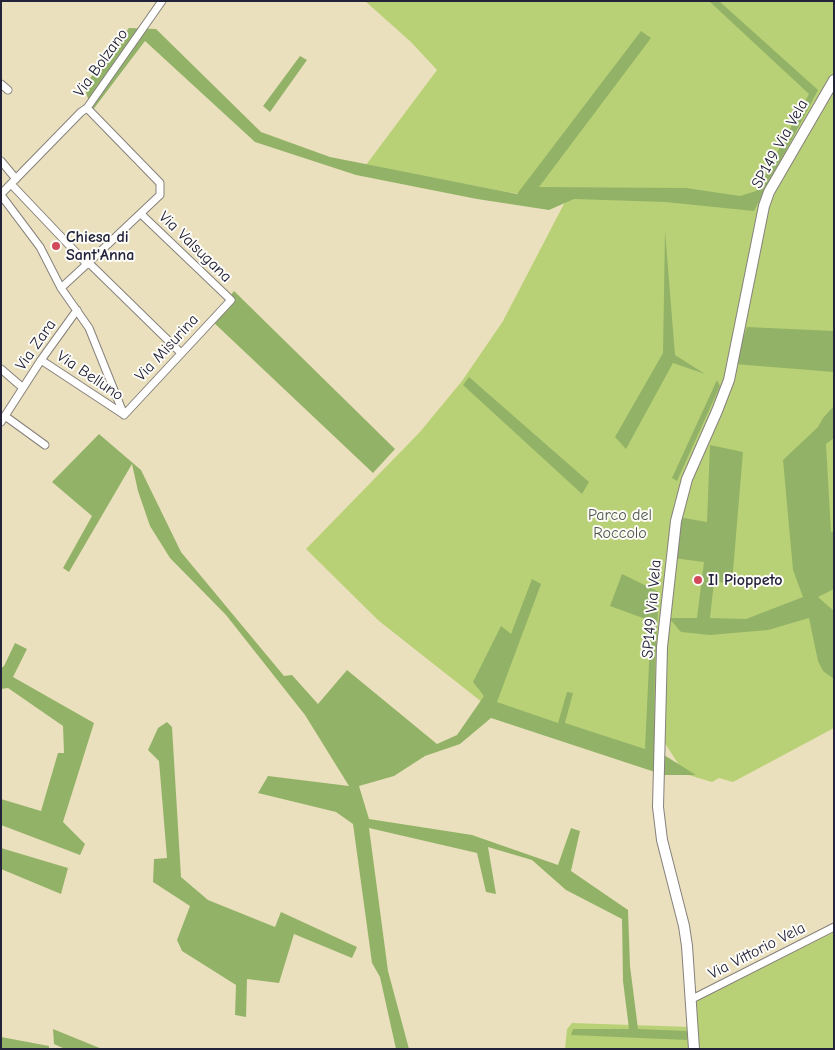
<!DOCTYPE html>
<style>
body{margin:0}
#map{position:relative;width:835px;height:1050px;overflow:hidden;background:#ebe0bd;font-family:"Comic Neue",sans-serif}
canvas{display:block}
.frame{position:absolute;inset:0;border:2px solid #22223b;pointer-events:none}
</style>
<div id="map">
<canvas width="835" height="1050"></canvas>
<div class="frame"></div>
</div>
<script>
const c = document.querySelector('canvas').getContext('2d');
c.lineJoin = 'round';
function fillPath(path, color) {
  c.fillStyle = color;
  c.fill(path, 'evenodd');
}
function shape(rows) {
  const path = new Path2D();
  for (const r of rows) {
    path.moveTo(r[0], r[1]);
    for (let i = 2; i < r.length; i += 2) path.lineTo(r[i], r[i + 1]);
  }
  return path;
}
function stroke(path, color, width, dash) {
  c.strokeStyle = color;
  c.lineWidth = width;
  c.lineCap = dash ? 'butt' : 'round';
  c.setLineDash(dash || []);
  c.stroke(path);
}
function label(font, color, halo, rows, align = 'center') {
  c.font = font + ' "Comic Neue",sans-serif';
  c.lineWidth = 4;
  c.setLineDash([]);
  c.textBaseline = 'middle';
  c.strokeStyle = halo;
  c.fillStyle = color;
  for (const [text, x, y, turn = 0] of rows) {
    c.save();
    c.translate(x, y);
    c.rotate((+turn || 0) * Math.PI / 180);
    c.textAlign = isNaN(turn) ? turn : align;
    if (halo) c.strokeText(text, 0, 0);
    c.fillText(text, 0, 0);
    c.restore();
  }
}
const green = shape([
 [365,1,834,1,834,728,733,782,719,778,712,782,685,774,664,742,646,755,492,710,379,621,306,549,419,433,462,381,503,321,567,198,556,199,507,192,366,165,437,70,411,42],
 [834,932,834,1049,565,1049,567,1029,572,1023,691,1027,689,1003]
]);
const forest = shape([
 [709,1,719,1,818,90,754,211,665,202,574,199,549,210,477,199,356,175,255,142,145,41,92,111,84,86,129,28,156,29,261,132,330,157,517,194,641,31,651,38,539,187,686,188,740,196,756,191,809,94],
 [300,56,307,60,270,112,263,106],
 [665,231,675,355,705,374,673,363,626,449,615,437,663,353],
 [234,291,395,449,373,473,211,320],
 [747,327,834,331,834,372,734,364],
 [469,377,589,482,582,494,463,385],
 [717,380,720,386,677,481,672,478],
 [834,406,834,438,826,444,831,532,834,531,834,589,818,597,834,611,834,679,823,671,818,661,809,618,768,630,710,635,681,632,669,618,697,618,704,562,673,558,678,517,707,522,710,445,743,452,732,583,714,582,710,618,746,619,803,597,793,570,783,460,818,427,823,418],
 [99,434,141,470,181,552,284,676,292,675,318,704,347,670,437,744,457,735,484,696,473,682,501,626,511,634,532,579,541,584,497,702,558,723,567,692,573,693,565,723,645,749,651,621,610,606,622,574,659,592,655,665,654,752,664,755,696,775,664,775,491,718,460,744,425,756,394,776,359,786,369,819,472,835,558,865,571,828,580,831,571,871,628,910,630,966,638,1029,687,1031,687,1040,571,1035,573,1029,629,1029,623,981,622,919,566,890,532,860,488,847,496,894,486,892,477,853,369,828,388,971,409,1049,396,1049,380,977,372,963,353,824,336,812,258,793,268,776,349,786,305,715,226,615,170,558,150,526,138,491,132,464,69,572,63,568,92,516,52,482],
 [15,643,27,649,13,677,94,723,63,822,85,844,80,855,1,825,1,799,41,811,58,753,64,753,63,726,8,688,1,689,1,668,4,666],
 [167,722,172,727,181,877,208,900,275,927,281,912,357,947,352,958,294,934,279,983,247,979,246,1017,235,1015,236,985,182,951,177,940,190,906,153,882,154,859,167,858,159,761,148,750,158,728],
 [1,848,68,868,61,894,1,869],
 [53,1029,102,1049,65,1049,54,1044],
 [1,1037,49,1046,49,1049,1,1049]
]);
const street = shape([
 [1,84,8,90],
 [87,108,160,183,160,195,87,264,91,265,181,353],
 [1,161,16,179],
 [1,194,81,112,87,108,162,1],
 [1,195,40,247,61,288,87,264,11,184],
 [61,288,89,328,124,415],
 [41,360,123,414],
 [1,369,23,388],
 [124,415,231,300,141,214],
 [5,416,45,445],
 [1,422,41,360,77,310],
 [692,999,834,927]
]);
const secondary = shape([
 [694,1049,687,946,684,926,662,840,658,807,662,647,676,521,687,479,717,411,729,380,764,206,769,192,834,80]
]);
const markers = [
 [56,246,5,"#d1495b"],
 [698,580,5,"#d1495b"]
];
const streetNames = [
 ["Via Bolzano",101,63,-54],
 ["SP149 Via Vela",780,144,-61],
 ["Via Valsugana",195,247,44],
 ["Via Zara",36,345,-55],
 ["Via Misurina",167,348,-47],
 ["Via Belluno",90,376,34],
 ["SP149 Via Vela",652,609,-85],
 ["Via Vittorio Vela",757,951,-27]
];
const poiNames = [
 ["Chiesa di",66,237],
 ["Sant'Anna",66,255],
 ["Il Pioppeto",708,580]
];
const parkNames = [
 ["Parco del",620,515],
 ["Roccolo",620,533]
];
fillPath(green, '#b9d176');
fillPath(forest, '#92b367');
stroke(street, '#86817c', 9);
stroke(secondary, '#86817c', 12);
stroke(street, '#fff', 7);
stroke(secondary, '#fff', 10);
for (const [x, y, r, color] of markers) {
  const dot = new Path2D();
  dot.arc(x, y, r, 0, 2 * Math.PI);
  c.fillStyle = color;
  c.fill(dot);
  stroke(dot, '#fdfcf7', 2);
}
label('16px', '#22223b', '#fdfcf7', streetNames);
label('bold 16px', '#22223b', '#fdfcf7', poiNames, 'left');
label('16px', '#4f574d', '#fdfcf7', parkNames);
</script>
